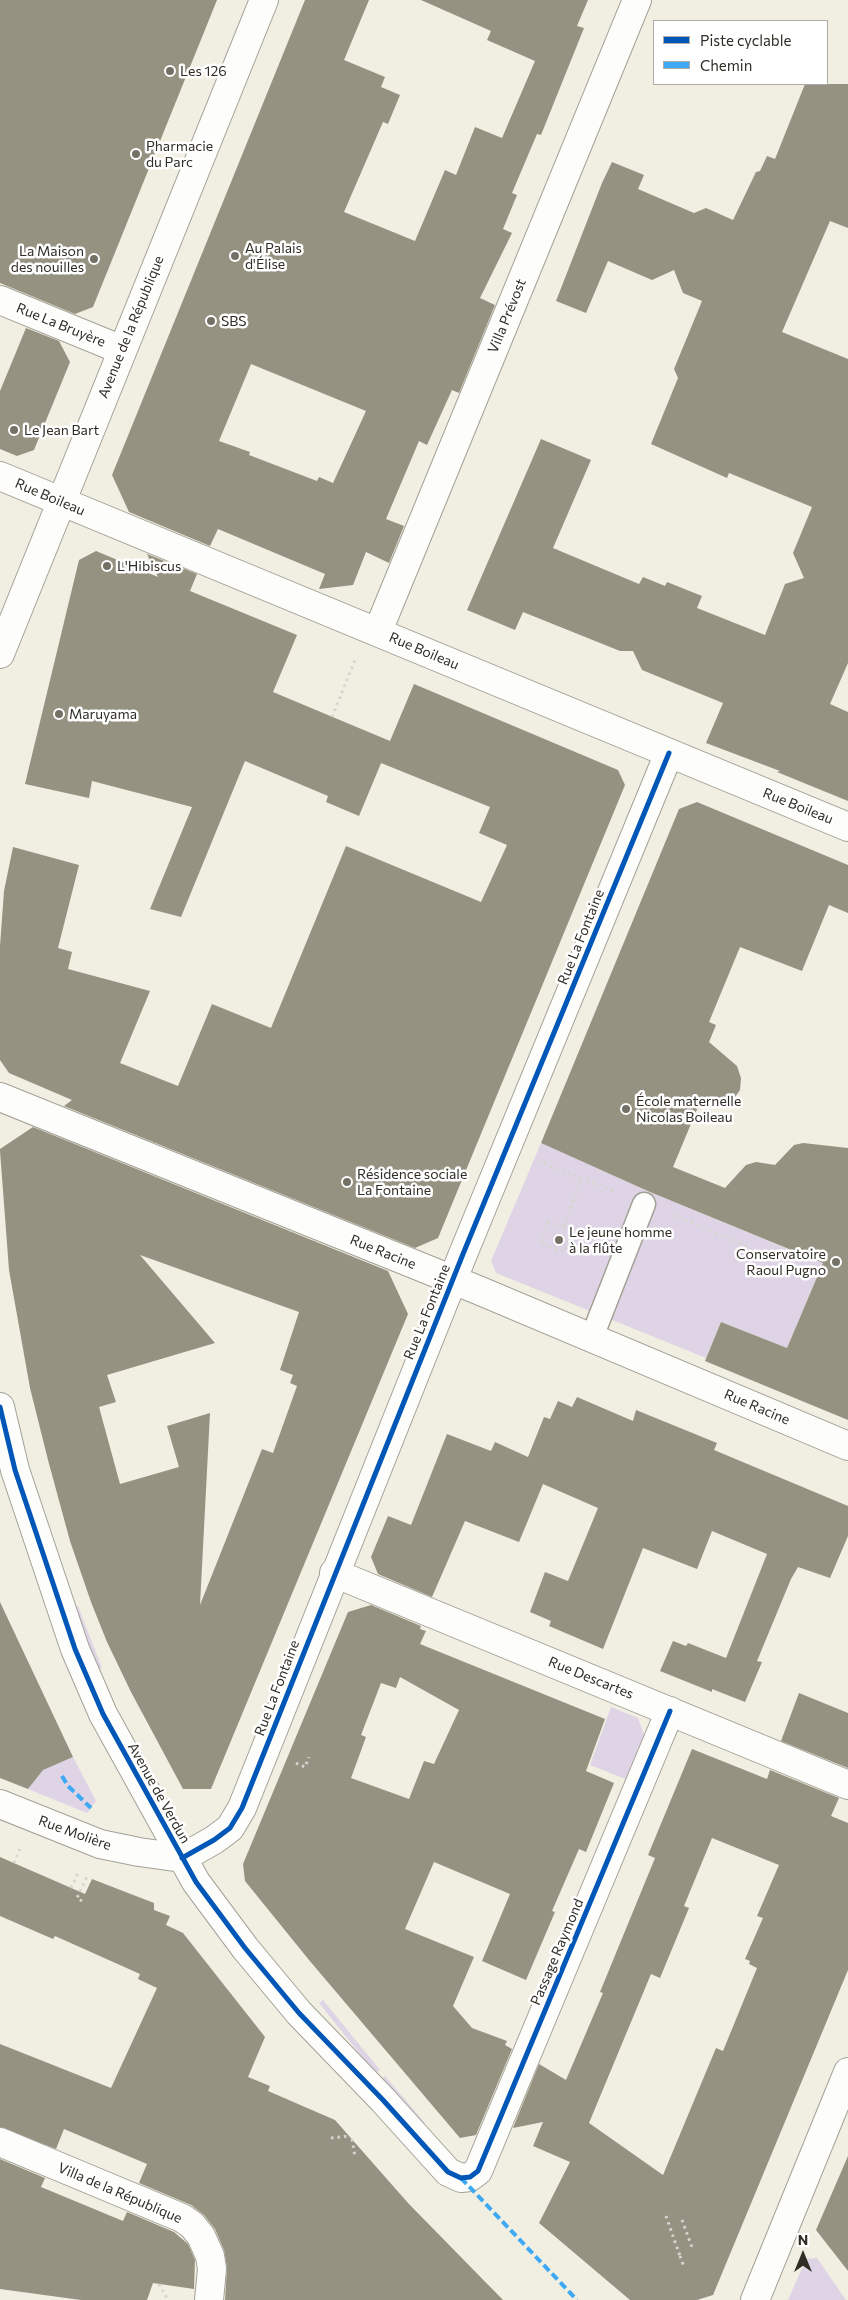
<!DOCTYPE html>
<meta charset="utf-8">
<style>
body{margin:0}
#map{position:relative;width:848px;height:2300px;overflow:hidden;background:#f1efe2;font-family:Commissioner,sans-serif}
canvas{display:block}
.legend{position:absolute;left:653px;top:20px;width:175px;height:65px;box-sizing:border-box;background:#fff;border:1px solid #acaba7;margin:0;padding:6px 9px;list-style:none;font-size:15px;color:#2f2d24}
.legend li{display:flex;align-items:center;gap:10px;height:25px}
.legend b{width:25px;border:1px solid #acaba7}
.north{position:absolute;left:778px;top:2230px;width:50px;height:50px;-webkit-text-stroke:4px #fff;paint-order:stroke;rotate:0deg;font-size:14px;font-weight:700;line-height:20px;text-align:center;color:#2f2d24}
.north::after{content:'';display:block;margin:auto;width:18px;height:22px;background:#2f2d24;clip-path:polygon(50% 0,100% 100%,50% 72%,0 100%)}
</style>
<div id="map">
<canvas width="848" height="2300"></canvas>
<ul class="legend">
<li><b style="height:6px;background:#0057b8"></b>Piste cyclable</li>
<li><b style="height:6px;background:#3fa9f5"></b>Chemin</li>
</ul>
<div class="north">N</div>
</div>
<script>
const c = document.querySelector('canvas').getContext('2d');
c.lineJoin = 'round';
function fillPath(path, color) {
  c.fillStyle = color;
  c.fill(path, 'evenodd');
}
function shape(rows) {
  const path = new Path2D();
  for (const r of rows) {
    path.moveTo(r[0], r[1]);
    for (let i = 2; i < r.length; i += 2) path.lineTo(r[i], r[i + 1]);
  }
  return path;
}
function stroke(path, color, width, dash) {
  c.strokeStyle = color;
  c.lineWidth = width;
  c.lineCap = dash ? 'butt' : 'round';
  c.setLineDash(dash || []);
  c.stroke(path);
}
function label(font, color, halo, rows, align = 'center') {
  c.font = font + ' Commissioner,sans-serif';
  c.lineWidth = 5;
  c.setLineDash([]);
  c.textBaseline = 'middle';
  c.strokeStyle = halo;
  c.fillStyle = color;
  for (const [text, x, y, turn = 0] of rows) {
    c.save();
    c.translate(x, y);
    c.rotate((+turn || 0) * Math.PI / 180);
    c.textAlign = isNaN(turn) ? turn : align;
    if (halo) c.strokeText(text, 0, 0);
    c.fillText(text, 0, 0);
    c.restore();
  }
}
const green = shape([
 [541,1143,650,1192,800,1254,848,1203,787,1348,721,1322,706,1358,496,1273,491,1261],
 [78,1606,102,1668,97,1671,72,1608],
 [611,1707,638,1718,645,1737,628,1780,590,1765],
 [73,1757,96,1801,87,1813,28,1789,42,1770],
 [323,2000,380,2070,375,2073,319,2003],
 [385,2076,425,2123,421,2127,381,2080],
 [817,2258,846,2300,788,2300,806,2259]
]);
const building = shape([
 [0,0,217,0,93,307,75,314,0,283],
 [305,0,369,0,344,60,385,77,381,87,400,95,388,124,383,122,344,212,415,241,445,170,456,175,475,127,502,138,535,61,487,40,491,31,421,0,588,0,577,26,584,28,541,135,537,134,512,193,517,195,503,229,512,233,480,298,495,305,459,393,452,390,427,445,419,441,386,519,404,526,389,563,366,552,353,585,319,589,325,574,218,529,210,546,129,512,112,475],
 [251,364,366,411,333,483,319,477,317,481,249,455,250,452,219,441],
 [805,84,848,84,848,228,830,221,782,332,848,359,848,663,830,704,848,712,848,801,777,772,780,771,706,743,723,703,642,670,633,651,620,651,523,612,515,630,467,610,541,439,591,460,553,548,639,584,643,577,665,586,667,582,702,596,697,608,765,635,785,584,804,578,793,553,812,507,729,473,727,478,651,444,678,378,674,369,702,301,683,293,674,270,652,280,608,261,586,313,556,301,602,183,612,162,644,175,638,189,694,213,706,208,733,220,756,172,760,171,767,156,775,159],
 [26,328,59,341,70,362,34,450,17,456,0,449,0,391],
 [96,551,158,577,147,554,197,574,190,591,297,635,273,692,390,741,414,684,618,770,625,785,438,1238,415,1248,64,1106,72,1100,9,1073,0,1060,0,946,4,891,13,847,79,865,58,948,72,952,68,969,150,991,120,1063,178,1086,212,1004,271,1028,346,846,481,902,507,845,479,833,490,807,381,763,384,756,359,816,326,802,328,796,245,761,181,917,150,909,192,807,92,781,89,798,25,784,79,560],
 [697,802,848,865,848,913,829,905,802,971,740,947,709,1022,716,1025,709,1042,737,1066,741,1078,740,1090,733,1100,725,1105,698,1107,673,1167,725,1188,746,1165,756,1162,775,1165,794,1145,803,1143,848,1148,848,1420,705,1361,721,1322,787,1348,823,1263,650,1192,541,1143,679,809],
 [33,1127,388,1271,408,1314,211,1789,183,1789,131,1692,107,1642,91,1602,70,1541,48,1460,30,1388,9,1270,0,1151,0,1149],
 [140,1255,299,1312,280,1370,293,1375,290,1383,297,1386,273,1453,262,1449,200,1605,210,1413,167,1426,179,1467,120,1484,99,1407,116,1402,107,1375,215,1343],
 [577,1397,633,1421,636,1410,717,1443,714,1450,848,1506,848,1536,830,1578,798,1567,791,1579,757,1661,762,1662,745,1702,712,1689,712,1692,660,1671,673,1641,686,1646,688,1643,726,1658,767,1554,712,1531,697,1569,643,1548,603,1649,549,1626,551,1621,530,1612,545,1572,568,1581,598,1508,543,1484,519,1542,465,1521,432,1597,378,1574,371,1557,388,1516,411,1525,447,1434,491,1451,495,1442,528,1457,544,1417,550,1419,558,1401,572,1407],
 [0,1602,73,1757,43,1770,28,1789,0,1778],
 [371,1605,421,1626,420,1629,426,1631,420,1644,605,1719,586,1771,614,1783,586,1852,579,1849,552,1911,555,1912,526,1980,482,1961,510,1894,434,1862,405,1929,474,1957,453,2006,472,2028,507,2041,505,2045,512,2049,476,2135,460,2138,309,1960,245,1881,243,1864,348,1612],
 [400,1677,459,1710,434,1764,424,1761,409,1799,351,1778,366,1737,361,1735,381,1683,396,1688],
 [799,1693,848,1713,848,1768,781,1741],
 [692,1749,767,1779,770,1770,839,1798,831,1816,848,1823,848,1970,713,2295,697,2300,630,2300,539,2223,570,2162,533,2146,543,2122,513,2128,539,2064,566,2080,603,1993,600,1992,655,1858,648,1855],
 [712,1838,779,1865,757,1916,763,1918,745,1959,750,1961,749,1964,757,1968,723,2051,716,2048,663,2175,589,2123,651,1974,660,1978,689,1908,684,1906],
 [0,1857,85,1894,92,1879,154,1903,154,1910,170,1916,166,1925,183,1933,265,2037,248,2077,270,2086,268,2091,335,2120,408,2203,503,2300,225,2300,227,2267,224,2250,215,2229,204,2215,191,2205,139,2183,147,2164,64,2129,56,2149,0,2127,0,2044,111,2088,157,1988,138,1979,140,1974,55,1936,53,1939,0,1916],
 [848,2156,848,2271,816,2230],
 [0,2159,45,2178,41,2187,123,2221,127,2212,174,2232,188,2244,195,2260,194,2289,153,2283,147,2300,81,2300,0,2289]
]);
const path = shape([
 [332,717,355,660],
 [538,1161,616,1192],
 [673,1215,750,1247],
 [563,1228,572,1231,564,1252,540,1243,549,1222,563,1228,582,1178],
 [568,1244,590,1253],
 [296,1763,305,1767,309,1757],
 [14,1863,20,1849],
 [71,1888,78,1873],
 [82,1901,77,1898,87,1876],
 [331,2138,348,2136],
 [352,2139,355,2157],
 [666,2216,680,2256],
 [682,2220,693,2250],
 [680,2256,684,2267],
 [159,2284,168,2300]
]);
const lane = shape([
 [592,1337,644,1204]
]);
const street = shape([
 [0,300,122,350],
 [0,476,848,827],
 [378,631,637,0],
 [0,1097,478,1290,848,1446],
 [0,1407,15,1470,75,1649,103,1714,196,1882,245,1948,299,2013,383,2100,448,2172,461,2178,470,2177,478,2171,670,1711],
 [334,1573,848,1785],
 [0,1804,100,1844,139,1852,182,1858],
 [182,1858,214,1840,230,1828,242,1808,463,1254,669,753],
 [0,2142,182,2218,192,2225,201,2236,210,2256,212,2269,209,2300]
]);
const secondary = shape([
 [0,654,264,0],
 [755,2300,848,2072]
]);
const quiet = shape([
 [62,1776,68,1786,91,1808],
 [461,2178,577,2300]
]);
const cycleway = shape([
 [0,1407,15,1470,75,1649,103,1714,196,1882,245,1948,299,2013,383,2100,448,2172,461,2178,470,2177,478,2171,670,1711],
 [182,1858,214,1840,230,1828,242,1808,463,1254,669,753]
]);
const markers = [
 [170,71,5,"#737166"],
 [136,154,5,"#737166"],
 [235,256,5,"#737166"],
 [94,259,5,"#737166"],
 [211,321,5,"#737166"],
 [14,430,5,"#737166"],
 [107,566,5,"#737166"],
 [59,714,5,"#737166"],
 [626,1109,5,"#737166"],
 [347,1182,5,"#737166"],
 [559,1240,5,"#737166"],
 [836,1262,5,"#737166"]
];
const poiNames = [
 ["Les 126",180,71],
 ["Pharmacie",146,146],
 ["du Parc",146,162],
 ["Au Palais",245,248],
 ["d'Élise",245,264],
 ["La Maison",84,251,"right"],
 ["des nouilles",84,267,"right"],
 ["SBS",221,321],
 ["Le Jean Bart",24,430],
 ["L'Hibiscus",117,566],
 ["Maruyama",69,714],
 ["École maternelle",636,1101],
 ["Nicolas Boileau",636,1117],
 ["Résidence sociale",357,1174],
 ["La Fontaine",357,1190],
 ["Le jeune homme",569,1232],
 ["à la flûte",569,1248],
 ["Conservatoire",826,1254,"right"],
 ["Raoul Pugno",826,1270,"right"]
];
const streetNames = [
 ["Villa Prévost",507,316,-68],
 ["Rue La Bruyère",61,325,22],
 ["Avenue de la République",131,327,-68],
 ["Rue Boileau",50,497,23],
 ["Rue Boileau",424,651,23],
 ["Rue Boileau",798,806,22],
 ["Rue La Fontaine",581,937,-68],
 ["Rue Racine",383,1252,22],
 ["Rue La Fontaine",427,1312,-68],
 ["Rue Racine",757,1407,23],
 ["Rue Descartes",591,1678,22],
 ["Rue La Fontaine",277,1688,-69],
 ["Avenue de Verdun",159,1793,61],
 ["Rue Molière",75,1833,20],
 ["Passage Raymond",557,1952,-67],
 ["Villa de la République",120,2193,23]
];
fillPath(green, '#dfd4e6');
fillPath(building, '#959281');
stroke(lane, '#a3a197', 25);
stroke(street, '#a3a197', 30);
stroke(secondary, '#a3a197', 30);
stroke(path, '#d5d5d1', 3, [2.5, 4]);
stroke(lane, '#fdfdfb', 22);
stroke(street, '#fdfdfb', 28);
stroke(secondary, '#fdfdfb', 28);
stroke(quiet, '#3fa9f5', 4, [8, 4]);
stroke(cycleway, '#0057b8', 5);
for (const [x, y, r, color] of markers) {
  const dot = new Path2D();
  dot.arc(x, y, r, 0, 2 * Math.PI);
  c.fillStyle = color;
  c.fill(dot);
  stroke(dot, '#fff', 2);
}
label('14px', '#2f2d24', '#fff', poiNames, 'left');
label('14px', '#2f2d24', '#fff', streetNames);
</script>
